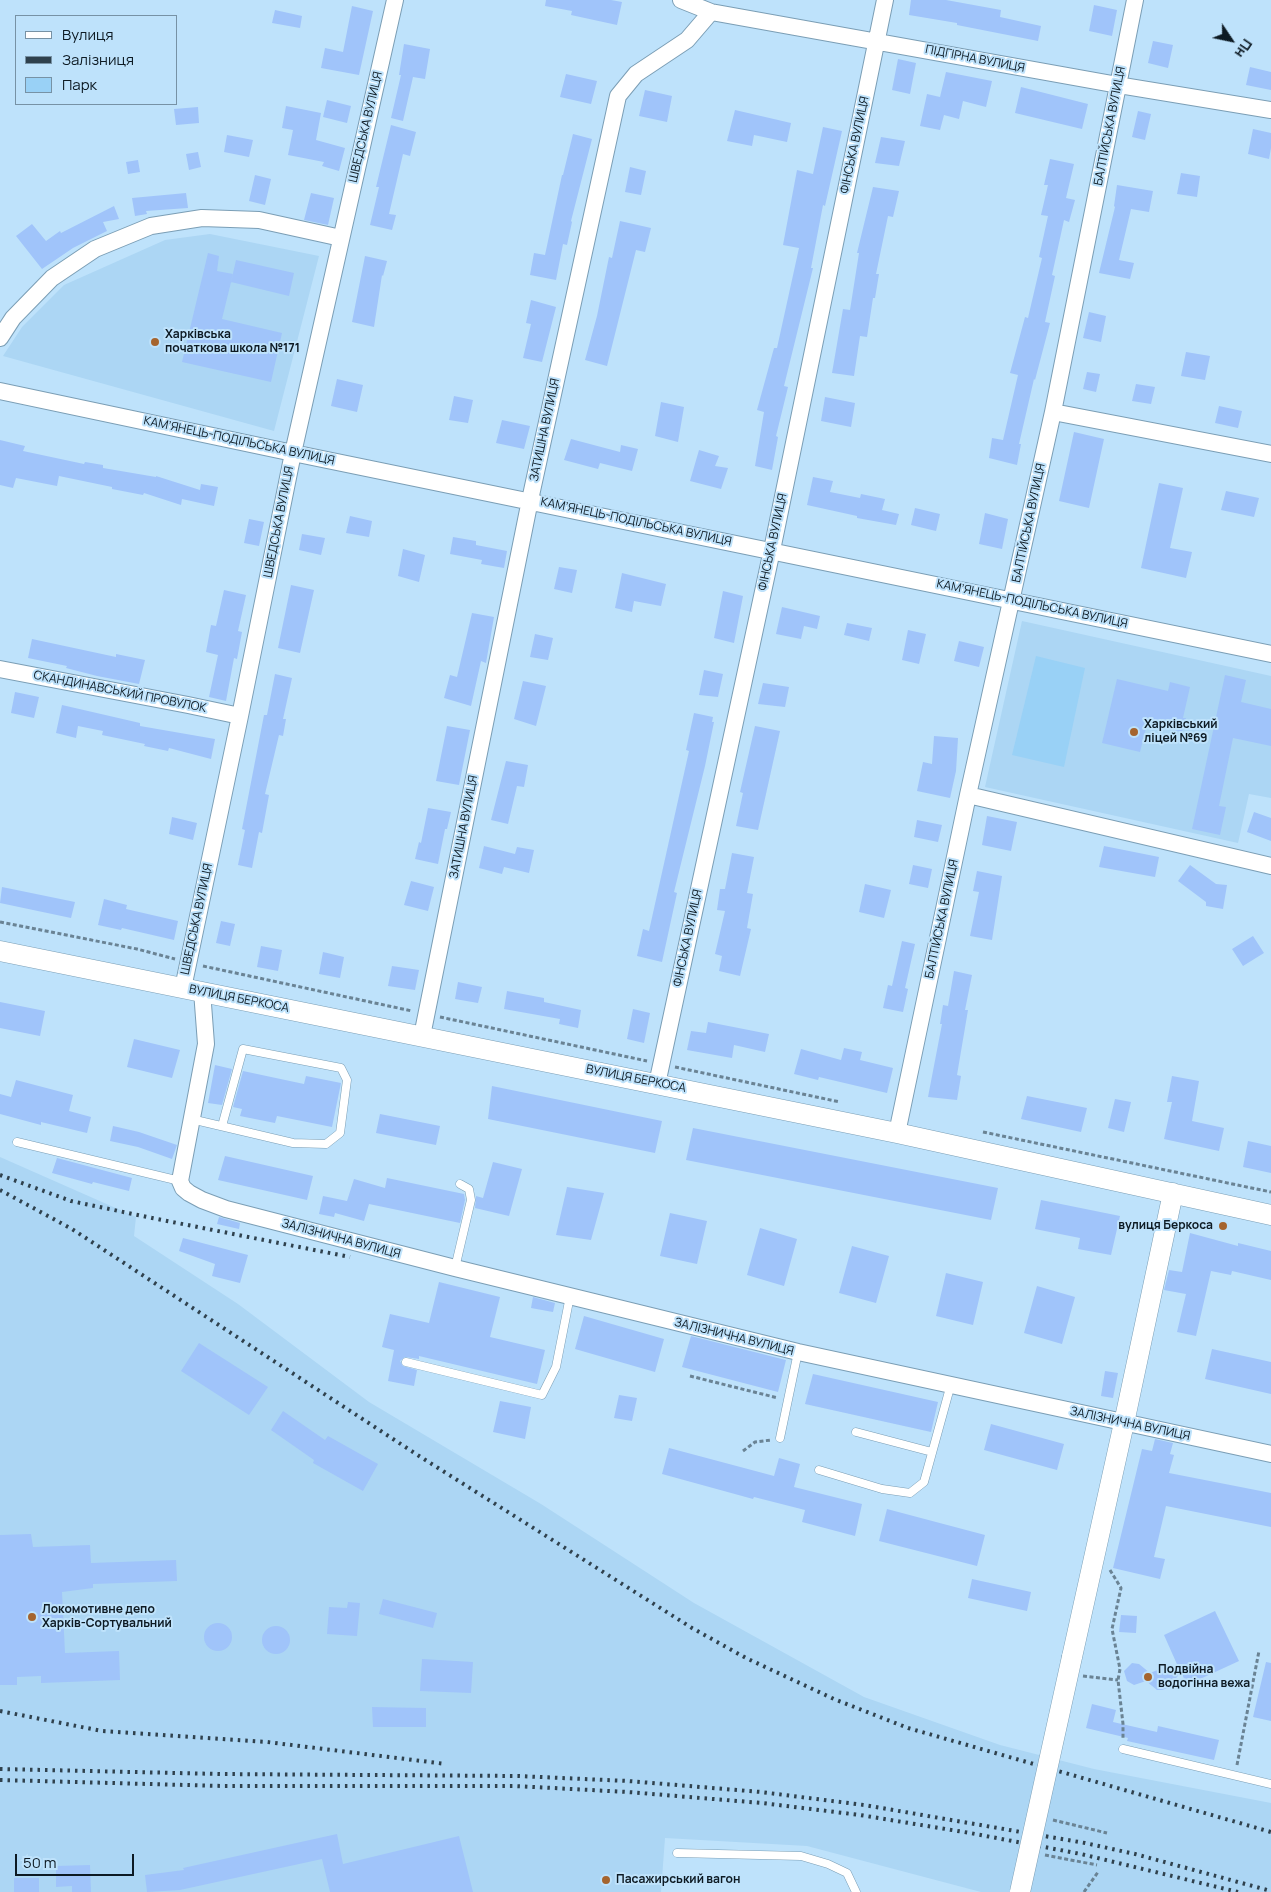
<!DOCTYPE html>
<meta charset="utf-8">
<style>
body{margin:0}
#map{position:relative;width:1271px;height:1892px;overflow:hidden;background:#bee2fb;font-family:Manrope,sans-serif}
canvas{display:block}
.legend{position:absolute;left:15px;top:15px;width:162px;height:90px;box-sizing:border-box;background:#bee2fb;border:1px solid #7792a5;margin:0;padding:6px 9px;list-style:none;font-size:15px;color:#0d1a23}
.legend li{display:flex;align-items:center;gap:10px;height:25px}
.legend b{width:25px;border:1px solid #7792a5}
.north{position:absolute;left:1206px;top:15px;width:50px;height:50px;-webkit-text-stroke:4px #bee2fb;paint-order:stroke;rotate:124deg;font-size:14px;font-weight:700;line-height:20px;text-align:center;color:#0d1a23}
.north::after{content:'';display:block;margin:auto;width:18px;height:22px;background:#0d1a23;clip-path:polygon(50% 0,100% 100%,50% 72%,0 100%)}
.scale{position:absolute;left:15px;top:1854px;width:119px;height:22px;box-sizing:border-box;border:2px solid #0d1a23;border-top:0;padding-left:6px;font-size:15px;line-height:18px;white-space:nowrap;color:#0d1a23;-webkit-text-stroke:4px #bee2fb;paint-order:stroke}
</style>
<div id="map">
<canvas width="1271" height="1892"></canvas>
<ul class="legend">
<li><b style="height:6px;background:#fff"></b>Вулиця</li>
<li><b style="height:6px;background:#2f414d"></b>Залізниця</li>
<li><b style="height:14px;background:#99d1f6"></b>Парк</li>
</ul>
<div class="north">Пн</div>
<div class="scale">50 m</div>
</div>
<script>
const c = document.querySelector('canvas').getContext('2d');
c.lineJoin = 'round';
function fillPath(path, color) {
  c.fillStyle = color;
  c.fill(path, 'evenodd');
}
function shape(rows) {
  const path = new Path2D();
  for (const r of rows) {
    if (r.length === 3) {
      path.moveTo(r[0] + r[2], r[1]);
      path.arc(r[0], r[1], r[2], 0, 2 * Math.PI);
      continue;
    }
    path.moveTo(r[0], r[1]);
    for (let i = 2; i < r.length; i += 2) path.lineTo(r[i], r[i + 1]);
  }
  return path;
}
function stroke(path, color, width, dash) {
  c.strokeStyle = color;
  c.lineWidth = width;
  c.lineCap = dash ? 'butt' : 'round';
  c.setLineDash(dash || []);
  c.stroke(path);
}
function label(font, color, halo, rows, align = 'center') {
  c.font = font + ' Manrope,sans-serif';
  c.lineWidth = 4;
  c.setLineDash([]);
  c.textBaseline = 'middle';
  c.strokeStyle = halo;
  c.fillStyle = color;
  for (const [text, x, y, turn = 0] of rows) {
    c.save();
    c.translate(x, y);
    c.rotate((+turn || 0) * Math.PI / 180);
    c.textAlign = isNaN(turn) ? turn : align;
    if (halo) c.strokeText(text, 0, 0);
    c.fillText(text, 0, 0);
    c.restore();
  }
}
const built = shape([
 [210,234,319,256,274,431,3,356,22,327,64,285,165,240],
 [1022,621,1271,676,1271,798,1249,794,1238,843,985,787],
 [0,1157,136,1217,134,1236,238,1304,369,1402,541,1504,694,1603,864,1697,1000,1745,1094,1769,1271,1803,1271,1892,981,1892,807,1846,665,1838,661,1892,0,1892]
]);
const green = shape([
 [1036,656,1085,668,1064,767,1012,755]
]);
const building = shape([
 [546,0,611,0,622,2,617,25,571,15,572,11,545,6],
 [911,0,946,0,1001,10,1000,17,1041,26,1038,41,957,25,957,23,909,15],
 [1094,5,1117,10,1112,36,1089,31],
 [352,6,373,11,359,75,321,68,325,48,343,52],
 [275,10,302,16,300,28,272,23],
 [1153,41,1173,45,1168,68,1148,63],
 [404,44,430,49,425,79,413,77,403,121,391,118,401,75,399,75],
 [898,59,916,63,910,94,892,90],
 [1250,67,1271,72,1271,90,1246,85],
 [946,72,992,81,986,107,963,101,959,119,944,115,940,130,920,126,927,94,940,97],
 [566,74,597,81,591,104,560,97],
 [1021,87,1088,104,1082,129,1015,113],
 [645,90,672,96,667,122,639,116],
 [327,100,351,106,347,123,323,117],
 [286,106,321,113,316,140,345,148,339,171,322,166,324,162,288,155,293,130,282,128],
 [198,107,199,123,176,125,174,109],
 [735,110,791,123,787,142,754,135,752,146,727,141],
 [1138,111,1151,114,1145,140,1132,137],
 [391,125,416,132,410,156,403,154,389,214,396,215,392,230,370,225,379,187,376,187],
 [823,127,842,131,825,206,823,205,811,268,813,268,784,386,788,387,776,436,778,437,772,470,755,466,764,412,757,410,774,348,777,348,799,248,783,245,797,170,813,174],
 [1253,129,1271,133,1271,148,1269,159,1248,154],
 [573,134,592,139,571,221,572,222,567,245,563,244,556,280,530,275,534,253,545,255,562,175,563,175],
 [227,135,253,140,249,157,224,152],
 [881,137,905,141,899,166,875,163],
 [198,152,201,167,189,170,186,154],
 [1050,159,1074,164,1066,198,1075,200,1069,222,1064,220,1052,275,1055,276,1045,322,1050,323,1035,380,1034,379,1019,444,1021,444,1017,465,989,458,992,438,1003,440,1018,375,1010,373,1025,317,1028,318,1042,258,1039,257,1048,216,1041,215,1048,185,1044,185],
 [138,160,140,172,128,174,126,162],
 [630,167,646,171,641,195,625,192],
 [1181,173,1200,176,1197,197,1177,194],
 [255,175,271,179,265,205,249,201],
 [1117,185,1153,191,1149,212,1131,209,1119,260,1134,263,1130,279,1099,273,1115,207,1114,206],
 [873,187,899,191,893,217,888,216,876,274,879,274,875,298,873,298,867,337,860,336,854,376,832,373,843,309,850,310,859,253,857,253],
 [186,193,188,208,146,211,147,214,135,216,132,198],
 [311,193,334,198,328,225,304,220],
 [114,206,119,219,103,222,107,231,73,248,42,269,16,236,32,224,46,241,60,231,61,233],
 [620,221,651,228,645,252,636,250,607,366,585,360,597,316,609,257,612,258],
 [208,253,219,256,217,271,233,274,222,319,282,333,271,382,182,362],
 [365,256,387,261,383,276,382,275,374,327,352,322],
 [236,260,294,273,289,296,231,282],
 [531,300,556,307,542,362,523,358,531,324,526,323],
 [1089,312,1106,316,1101,342,1083,338],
 [1186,352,1210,356,1205,380,1181,376],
 [1087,372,1100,374,1096,392,1083,389],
 [337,379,363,385,357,412,331,406],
 [1136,384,1155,387,1151,404,1132,401],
 [454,396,473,400,468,423,449,420],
 [825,397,855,403,851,427,821,421],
 [661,402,684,407,678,442,655,436],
 [1219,406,1242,411,1238,428,1215,423],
 [502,420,530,426,524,449,496,443],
 [1074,432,1104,439,1089,508,1059,501],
 [571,439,620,452,621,445,638,449,632,471,600,463,598,469,564,460],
 [0,440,25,446,23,451,84,464,85,462,103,465,103,468,156,477,156,476,200,490,201,484,218,487,214,506,182,499,181,505,144,493,143,495,112,489,112,487,59,476,57,486,16,478,13,488,0,485],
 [699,450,719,456,715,466,728,468,721,489,690,481],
 [813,477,833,481,830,492,860,498,861,494,885,499,882,510,899,514,896,525,857,518,857,516,807,505],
 [1159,483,1183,488,1170,548,1192,552,1186,578,1141,568],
 [1226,491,1259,498,1254,517,1221,510],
 [915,508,940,514,936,531,911,525],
 [985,513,1008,519,1002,549,979,544],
 [350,516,372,521,369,537,346,533],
 [249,519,264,522,259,546,244,543],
 [302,534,325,538,321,555,299,550],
 [453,537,476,541,476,545,507,551,504,568,481,564,482,560,450,554],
 [403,549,425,555,419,582,398,576],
 [559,567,577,570,572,593,554,589],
 [622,573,666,584,661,606,634,601,632,612,615,608],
 [291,585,314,590,300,653,278,648],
 [224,590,246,595,238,631,242,632,237,659,234,658,226,701,209,697,218,655,206,652,211,625,216,626],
 [723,591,743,596,734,643,714,638],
 [782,607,820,616,817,629,804,626,801,639,776,634],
 [472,613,494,617,486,663,481,661,471,706,444,698,450,675,457,677],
 [847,623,872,628,869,641,844,635],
 [908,630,926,634,919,664,902,660],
 [535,634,553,638,548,660,530,657],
 [32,639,116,657,116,654,145,660,139,684,97,676,66,668,67,666,28,658],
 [959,641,984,647,979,667,954,661],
 [704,670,723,674,718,697,699,695],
 [275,674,292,678,283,719,286,719,283,736,279,735,265,794,269,795,262,833,259,832,252,868,238,865,245,830,242,829,264,715,267,715],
 [1225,675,1246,680,1241,702,1271,709,1271,746,1233,738,1219,806,1226,807,1220,835,1192,829],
 [1117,679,1168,691,1170,682,1190,687,1183,718,1186,718,1182,732,1147,724,1140,752,1102,743],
 [523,681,546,686,536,726,514,719],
 [763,683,789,687,785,707,758,704],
 [15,692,39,697,34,718,11,713],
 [62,705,140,723,140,726,215,739,211,759,169,748,168,751,144,746,145,744,102,735,103,731,78,726,76,738,56,733],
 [694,713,713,717,712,722,714,722,705,766,674,892,677,893,662,962,637,956,643,929,649,931,689,751,686,750],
 [447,726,470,730,459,785,436,781],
 [755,726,780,731,758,830,736,826,743,793,740,792],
 [934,736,958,738,956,771,950,798,917,791,923,762,932,764],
 [506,761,528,765,524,787,517,786,508,824,491,820],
 [428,808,451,812,447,829,445,829,438,864,415,859,419,842,421,843],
 [1254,812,1271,818,1271,841,1247,832],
 [987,816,1017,822,1011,851,982,845],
 [172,817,197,823,193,840,169,834],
 [917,820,942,825,938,842,914,837],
 [484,846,515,854,517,847,534,850,529,873,504,867,502,874,479,868],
 [1104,846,1159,857,1155,877,1099,867],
 [732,853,754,857,747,893,753,894,747,928,751,929,740,976,719,971,722,956,715,954,725,911,717,910,720,889,725,889],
 [913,865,932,869,928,888,909,884],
 [1190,865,1216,884,1227,885,1223,909,1206,906,1206,902,1178,881],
 [977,871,1002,876,992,940,970,936,979,892,973,891],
 [411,881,434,887,428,911,404,905],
 [865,884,891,890,884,918,859,912],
 [2,887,75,902,71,918,0,903],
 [104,899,127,905,126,909,178,921,174,940,122,928,121,930,98,925],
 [221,921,235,924,230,946,216,943],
 [1253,936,1264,953,1243,966,1232,949],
 [902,941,915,944,905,988,908,989,903,1012,883,1008,888,985,892,986],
 [261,946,282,950,278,971,257,967],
 [323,952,344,957,340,978,319,974],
 [392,966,419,970,415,990,388,986],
 [954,971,972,975,965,1010,968,1010,957,1075,961,1076,957,1100,928,1097,942,1024,940,1024,943,1005,948,1006],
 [458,982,482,987,478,1003,455,999],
 [507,991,544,998,544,1002,581,1010,578,1028,559,1024,560,1019,504,1009],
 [0,1002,45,1011,40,1036,0,1028],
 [633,1009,650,1013,644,1043,627,1039],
 [708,1022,769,1034,765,1052,734,1045,732,1058,687,1050,691,1031,706,1033],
 [134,1039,180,1050,172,1078,127,1067],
 [844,1048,862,1052,860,1060,893,1068,887,1093,819,1077,818,1080,794,1074,801,1049,841,1060],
 [215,1065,232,1069,222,1105,208,1103],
 [243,1071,304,1084,306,1076,341,1083,332,1127,277,1116,275,1123,240,1116,242,1109,233,1107],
 [1172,1076,1199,1081,1192,1121,1224,1128,1219,1151,1164,1139,1172,1102,1167,1102],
 [16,1080,73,1095,69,1111,91,1117,87,1133,41,1122,41,1125,0,1114,0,1094,11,1097],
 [492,1086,662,1121,655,1153,488,1119],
 [1027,1096,1087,1108,1081,1132,1021,1119],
 [1115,1099,1131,1102,1124,1132,1108,1128],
 [380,1114,440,1126,436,1145,376,1133],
 [113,1126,139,1132,177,1145,172,1159,138,1147,110,1141],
 [693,1128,998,1188,991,1220,686,1160],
 [1248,1141,1271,1146,1271,1173,1243,1167],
 [225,1156,313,1176,307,1200,218,1180],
 [57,1158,132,1178,129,1191,93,1182,92,1184,52,1173],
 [493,1162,522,1169,509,1216,475,1208,476,1196,483,1198],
 [387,1178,464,1194,465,1200,460,1223,369,1204,364,1221,335,1213,334,1217,319,1214,323,1196,347,1201,354,1179,385,1188],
 [567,1187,604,1193,591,1240,556,1235],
 [1041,1200,1120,1216,1111,1255,1078,1249,1080,1238,1035,1229],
 [670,1213,707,1221,697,1264,660,1256],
 [219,1217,240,1223,239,1229,217,1224],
 [760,1228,797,1239,784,1286,747,1275],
 [1190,1233,1238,1246,1238,1243,1271,1251,1271,1280,1232,1271,1231,1275,1211,1271,1196,1336,1177,1332,1186,1294,1164,1290,1169,1270,1182,1272],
 [183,1238,248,1255,240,1283,212,1276,215,1264,179,1251],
 [852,1246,889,1256,876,1303,839,1293],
 [946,1273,983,1282,973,1325,936,1316],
 [439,1282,500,1297,490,1337,545,1350,537,1384,419,1356,419,1359,405,1357,400,1361,403,1366,417,1370,414,1386,388,1381,394,1350,382,1347,390,1314,429,1323],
 [1037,1286,1075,1297,1062,1344,1024,1333],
 [533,1297,555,1303,553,1312,531,1308],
 [584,1316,664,1339,655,1372,575,1349],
 [691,1336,786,1360,778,1392,682,1367],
 [199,1343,268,1387,249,1415,181,1371],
 [1212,1349,1271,1362,1271,1394,1205,1379],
 [1105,1371,1118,1373,1113,1398,1101,1396],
 [813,1374,938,1402,931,1432,805,1404],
 [619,1395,637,1398,632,1421,614,1418],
 [500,1401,531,1407,525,1439,493,1432],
 [283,1411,325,1440,328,1436,378,1464,363,1491,313,1463,314,1460,271,1430],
 [991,1424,1064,1444,1057,1470,984,1450],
 [1155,1439,1173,1443,1170,1454,1174,1455,1169,1473,1271,1493,1271,1527,1166,1506,1154,1557,1165,1559,1160,1579,1113,1568,1142,1449,1152,1451],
 [669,1448,774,1476,779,1458,800,1464,794,1487,862,1504,855,1536,802,1522,805,1510,754,1497,753,1499,662,1474],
 [887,1509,985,1535,977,1566,879,1541],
 [31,1534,33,1547,90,1545,91,1563,176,1560,177,1581,93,1584,93,1588,62,1592,65,1653,119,1651,120,1680,41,1683,41,1676,17,1677,17,1685,0,1685,0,1535],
 [972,1579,1031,1592,1027,1611,968,1598],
 [383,1599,437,1613,433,1628,379,1614],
 [348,1602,360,1603,357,1636,327,1634,329,1607,347,1608],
 [1215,1611,1239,1661,1187,1685,1181,1672,1168,1688,1162,1690,1157,1690,1146,1681,1134,1685,1127,1681,1124,1671,1132,1663,1139,1664,1150,1673,1160,1669,1180,1671,1164,1635],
 [1121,1615,1137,1616,1136,1633,1119,1632],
 [218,1637,14],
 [276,1640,14],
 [422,1659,473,1662,471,1693,420,1691],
 [1266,1662,1271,1663,1271,1721,1253,1717],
 [1092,1704,1116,1710,1113,1722,1157,1732,1158,1726,1219,1740,1214,1760,1127,1741,1128,1738,1086,1728],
 [372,1707,426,1708,426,1727,373,1727],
 [337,1834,343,1864,459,1836,473,1892,330,1892,322,1859,180,1890,147,1892,145,1875,184,1870,183,1868],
 [90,1865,91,1892,72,1892,72,1886,56,1887,56,1866],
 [14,1878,39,1878,39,1892,14,1892]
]);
const path = shape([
 [0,922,137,949,175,959],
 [203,966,412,1011],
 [440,1017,647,1061],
 [675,1067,840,1102],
 [983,1132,1271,1192],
 [690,1376,778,1398],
 [743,1451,755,1442,771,1440],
 [1110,1570,1121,1588,1112,1629,1120,1669,1118,1680,1123,1724,1123,1739],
 [1083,1676,1118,1680],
 [1237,1765,1259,1651],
 [1053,1820,1107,1833],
 [1045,1855,1097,1865],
 [1084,1892,1098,1872]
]);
const service = shape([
 [191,1119,293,1143,326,1144,340,1133,347,1080,341,1068,243,1049,222,1126],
 [17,1142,180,1181],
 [455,1268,471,1200,469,1189,460,1184],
 [406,1362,542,1395,556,1367,570,1296],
 [856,1432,932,1452],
 [780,1438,798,1352],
 [819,1470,882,1489,910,1493,924,1482,951,1384],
 [1123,1749,1271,1784],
 [677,1853,801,1856,828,1864,847,1873,856,1892]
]);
const minor = shape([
 [681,0,711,12,1118,85,1271,110],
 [0,338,13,318,52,278,95,249,151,226,202,218,259,220,341,238],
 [0,391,293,453,1271,654],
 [1053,412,1271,454],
 [0,669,188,705,240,716],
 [968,795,1271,866],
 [183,988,240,716,293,453,395,0],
 [202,991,206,1044,180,1181,183,1188,189,1193,202,1200,226,1209,455,1268,798,1352,1271,1454],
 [422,1036,530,500,618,96,636,74,687,40,711,12],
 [657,1084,772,550,885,0],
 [897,1133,968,795,1053,412,1135,0]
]);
const tertiary = shape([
 [0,951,897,1133,1271,1215],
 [1072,1657,1124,1423,1173,1193]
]);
const rail = shape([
 [0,1175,71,1201,152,1218,350,1257],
 [0,1190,72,1229,416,1454,692,1628,746,1658,834,1699,908,1728,1271,1832],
 [0,1711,102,1731,267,1742,446,1764],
 [0,1769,221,1774,518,1776,628,1781,761,1792,864,1805,1085,1843,1135,1854,1271,1891],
 [0,1780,223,1786,515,1786,628,1792,762,1803,860,1815,970,1833,1081,1854,1238,1892]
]);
const tertiaryBridge = shape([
 [1020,1892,1072,1657]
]);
const markers = [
 [155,342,5,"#a5642e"],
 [1134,732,5,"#a5642e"],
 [1223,1226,5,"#a5642e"],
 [32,1617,5,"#a5642e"],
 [1148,1677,5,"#a5642e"],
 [606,1880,5,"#a5642e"]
];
const streetNames = [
 ["ПІДГІРНА ВУЛИЦЯ",975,59,11],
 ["БАЛТІЙСЬКА ВУЛИЦЯ",1110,126,-79],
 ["ШВЕДСЬКА ВУЛИЦЯ",366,127,-77],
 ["ФІНСЬКА ВУЛИЦЯ",855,145,-78],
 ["ЗАТИШНА ВУЛИЦЯ",545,430,-78],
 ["КАМ’ЯНЕЦЬ-ПОДІЛЬСЬКА ВУЛИЦЯ",239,441,12],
 ["ШВЕДСЬКА ВУЛИЦЯ",279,522,-79],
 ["КАМ’ЯНЕЦЬ-ПОДІЛЬСЬКА ВУЛИЦЯ",636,522,12],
 ["БАЛТІЙСЬКА ВУЛИЦЯ",1029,523,-78],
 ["ФІНСЬКА ВУЛИЦЯ",773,542,-78],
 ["КАМ’ЯНЕЦЬ-ПОДІЛЬСЬКА ВУЛИЦЯ",1032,604,12],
 ["СКАНДИНАВСЬКИЙ ПРОВУЛОК",120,692,11],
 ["ЗАТИШНА ВУЛИЦЯ",464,827,-79],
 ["ШВЕДСЬКА ВУЛИЦЯ",197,919,-78],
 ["БАЛТІЙСЬКА ВУЛИЦЯ",942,919,-78],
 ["ФІНСЬКА ВУЛИЦЯ",688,938,-78],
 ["ВУЛИЦЯ БЕРКОСА",239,999,11],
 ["ВУЛИЦЯ БЕРКОСА",636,1079,11],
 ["ЗАЛІЗНИЧНА ВУЛИЦЯ",341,1239,15],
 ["ЗАЛІЗНИЧНА ВУЛИЦЯ",734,1337,14],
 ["ЗАЛІЗНИЧНА ВУЛИЦЯ",1130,1424,12]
];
const poiNames = [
 ["Харківська",165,335],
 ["початкова школа №171",165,349],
 ["Харківський",1144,725],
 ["ліцей №69",1144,739],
 ["вулиця Беркоса",1213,1226,"right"],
 ["Локомотивне депо",42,1610],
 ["Харків-Сортувальний",42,1624],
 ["Подвійна",1158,1670],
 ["водогінна вежа",1158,1684],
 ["Пасажирський вагон",616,1880]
];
fillPath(built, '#acd6f4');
fillPath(green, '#99d1f6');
fillPath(building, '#a0c4fa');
stroke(service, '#7b9eb5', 9);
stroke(minor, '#7b9eb5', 18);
stroke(tertiary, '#7b9eb5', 21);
stroke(path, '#6a8394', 3, [4, 2.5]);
stroke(service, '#fff', 8);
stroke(minor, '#fff', 16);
stroke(tertiary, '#fff', 20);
stroke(rail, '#2f414d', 4, [2.5, 5]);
stroke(tertiaryBridge, '#7b9eb5', 21, []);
stroke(tertiaryBridge, '#fff', 20);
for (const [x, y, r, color] of markers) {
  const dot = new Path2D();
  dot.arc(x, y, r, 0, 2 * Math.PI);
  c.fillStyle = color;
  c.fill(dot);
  stroke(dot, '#bee2fb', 2);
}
label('12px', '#0d1a23', '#bee2fb', streetNames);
label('bold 12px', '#0d1a23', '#bee2fb', poiNames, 'left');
</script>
